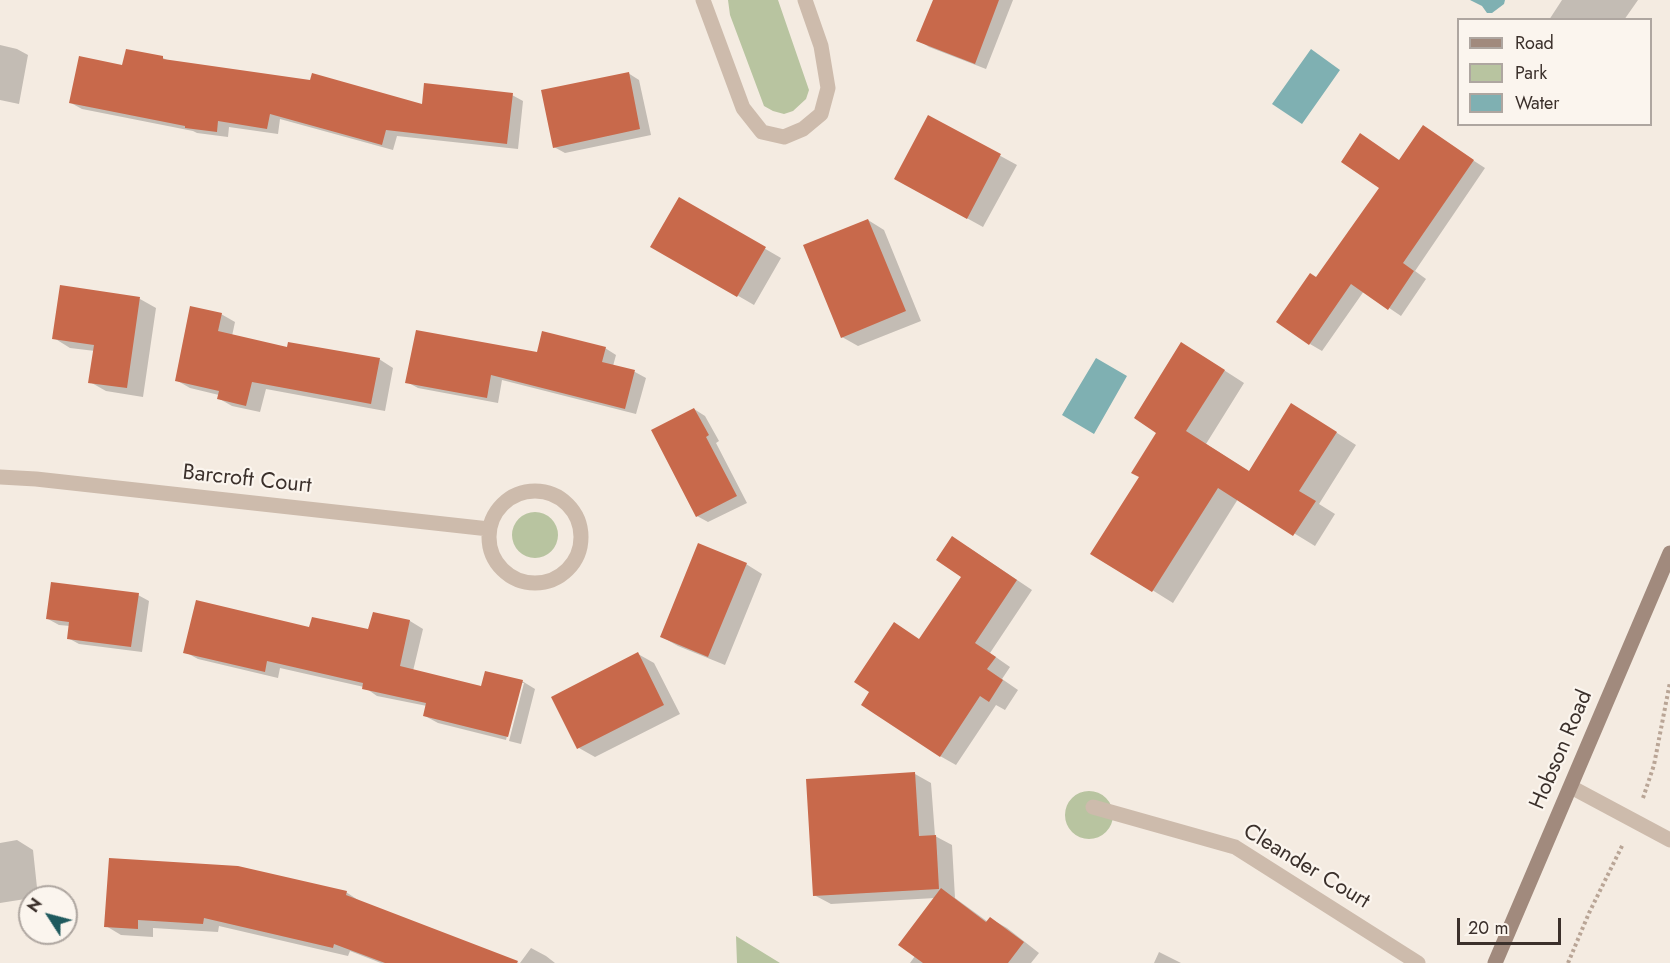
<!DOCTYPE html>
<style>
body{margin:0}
#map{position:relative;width:1670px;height:963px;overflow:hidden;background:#f4ebe1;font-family:Jost,sans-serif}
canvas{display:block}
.legend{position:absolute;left:1457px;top:18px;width:195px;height:108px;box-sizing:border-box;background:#fbf5ee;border:2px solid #aea6a0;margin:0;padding:8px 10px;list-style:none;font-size:18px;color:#3b302b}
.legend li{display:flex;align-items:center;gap:12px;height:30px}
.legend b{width:30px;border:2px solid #aea6a0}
.north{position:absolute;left:18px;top:885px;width:60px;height:60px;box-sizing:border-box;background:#fbf5ee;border:2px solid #aea6a0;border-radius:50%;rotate:306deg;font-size:16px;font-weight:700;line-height:24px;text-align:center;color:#3b302b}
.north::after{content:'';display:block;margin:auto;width:21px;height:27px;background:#1f5a5e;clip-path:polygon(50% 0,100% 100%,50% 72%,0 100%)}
.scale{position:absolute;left:1457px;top:918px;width:104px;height:27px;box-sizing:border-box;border:3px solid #3b302b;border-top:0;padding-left:8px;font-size:18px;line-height:21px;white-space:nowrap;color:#3b302b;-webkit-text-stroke:4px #fbf5ee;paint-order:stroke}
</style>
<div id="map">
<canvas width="1670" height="963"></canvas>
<ul class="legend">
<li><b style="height:8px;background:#a18a7d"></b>Road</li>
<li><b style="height:16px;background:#b8c4a0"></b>Park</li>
<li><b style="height:16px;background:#7fb0b2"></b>Water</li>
</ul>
<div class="north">N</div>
<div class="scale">20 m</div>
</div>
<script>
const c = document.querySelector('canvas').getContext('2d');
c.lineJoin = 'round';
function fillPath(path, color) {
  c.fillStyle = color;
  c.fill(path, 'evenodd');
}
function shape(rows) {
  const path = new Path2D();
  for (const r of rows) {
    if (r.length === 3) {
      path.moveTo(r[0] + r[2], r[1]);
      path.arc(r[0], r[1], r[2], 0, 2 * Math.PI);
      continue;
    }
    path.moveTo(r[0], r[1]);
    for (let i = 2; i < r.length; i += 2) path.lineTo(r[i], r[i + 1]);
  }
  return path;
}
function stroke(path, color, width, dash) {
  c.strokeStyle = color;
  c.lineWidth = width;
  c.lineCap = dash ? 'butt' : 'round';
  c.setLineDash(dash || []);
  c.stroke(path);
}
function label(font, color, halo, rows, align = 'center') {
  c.font = font + ' Jost,sans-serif';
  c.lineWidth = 4.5;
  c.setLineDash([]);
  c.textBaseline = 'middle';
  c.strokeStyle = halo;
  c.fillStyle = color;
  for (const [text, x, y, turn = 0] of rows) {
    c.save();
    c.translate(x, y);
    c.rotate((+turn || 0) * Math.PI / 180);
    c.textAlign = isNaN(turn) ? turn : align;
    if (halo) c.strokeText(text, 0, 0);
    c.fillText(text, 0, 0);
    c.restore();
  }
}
const green = shape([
 [728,0,778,0,809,90,806,99,793,111,784,114,773,111,764,106,730,15],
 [535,535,23],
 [1089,815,24],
 [736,936,780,963,737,963]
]);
const water = shape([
 [1470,0,1505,0,1504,4,1492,13,1487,13,1482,6],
 [1311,49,1340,70,1302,124,1272,104],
 [1096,358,1127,376,1094,434,1062,415]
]);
const shadow = shape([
 [939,0,1013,0,986,69,929,47,918,40],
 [1562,0,1638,0,1624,20,1549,20],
 [0,45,17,49,28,55,19,104,0,100],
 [163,58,169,61,423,106,512,95,523,101,518,149,397,136,393,150,280,119,278,134,229,127,228,137,197,133,193,131,82,109,71,103,124,67],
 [628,73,639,80,651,135,565,153,554,147],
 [929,117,1017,165,983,227,912,188],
 [1434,135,1485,168,1415,271,1426,279,1401,316,1364,291,1322,351,1310,344,1317,279,1400,161],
 [679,199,781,258,754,305,652,246],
 [868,220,884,230,921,321,858,346,842,337],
 [140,299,156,308,143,397,106,391,90,382,95,351,70,348,54,338],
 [221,314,235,322,232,336,288,349,379,359,393,368,385,411,266,389,260,412,232,406,218,398,219,395,190,388,176,380],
 [605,348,616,355,613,366,635,372,646,378,636,414,502,380,498,403,418,388,407,382],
 [1202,356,1244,383,1206,444,1250,472,1312,417,1356,445,1319,504,1335,514,1315,546,1238,499,1173,603,1093,553,1141,477],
 [694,409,705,416,719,441,716,443,747,503,708,522,697,516],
 [968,547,1032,590,990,653,1010,667,1002,679,1018,690,1005,710,996,705,956,765,940,756,921,640,963,577],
 [746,564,762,574,725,665,678,646,662,637],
 [138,595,149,601,142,652,79,644,68,638,70,626,59,625,48,619],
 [374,613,410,621,423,629,413,671,482,688,522,681,535,689,521,744,509,741,524,683,520,683,506,740,438,723,425,716,427,706,377,696,364,687,280,668,278,678,198,659,185,652,311,629,370,631],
 [638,654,654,663,680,714,595,757,579,748],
 [915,774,931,783,935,836,952,845,955,898,988,922,991,919,1007,928,1039,953,1031,963,910,963,915,956,935,898,831,904,814,895],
 [17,840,33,850,38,897,0,903,0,843],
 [110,860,346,892,361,902,519,963,381,963,350,951,348,956,219,926,218,932,153,928,153,937,121,935,106,926],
 [531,948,546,956,555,963,520,963],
 [1159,952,1181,963,1154,963]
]);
const building = shape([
 [933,0,999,0,975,64,916,41],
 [126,49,163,56,163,59,310,80,312,73,422,104,424,83,513,93,507,144,386,130,382,145,270,114,267,129,218,121,217,132,185,128,185,126,69,103,79,56,122,65],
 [629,72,640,129,553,148,541,90],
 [928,115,1001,154,967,219,894,179],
 [1423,125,1474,160,1403,263,1414,271,1388,310,1351,284,1309,345,1276,322,1310,273,1316,277,1379,188,1341,162,1360,133,1399,160],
 [679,197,766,247,737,297,650,247],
 [868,219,906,311,841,338,803,245],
 [60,285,140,297,127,388,88,383,94,345,52,339],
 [190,306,222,313,218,331,287,347,288,342,380,358,371,404,252,382,246,406,217,399,219,391,175,381],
 [416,330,537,352,542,331,606,347,602,362,635,370,625,409,491,375,487,398,405,383],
 [1181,342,1225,370,1186,431,1249,471,1291,403,1337,432,1299,491,1316,501,1293,536,1218,488,1152,592,1090,554,1139,477,1131,473,1156,433,1134,418],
 [694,408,709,435,706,437,737,496,696,517,651,430],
 [952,536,1017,580,975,643,996,657,987,669,1003,680,989,702,980,696,940,757,861,705,869,692,854,682,894,622,919,639,961,577,936,560],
 [698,543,747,563,708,657,660,637],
 [51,582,139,593,131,647,67,639,69,622,46,619],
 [196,600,309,627,312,617,368,629,373,612,410,620,400,666,481,686,485,671,523,680,508,737,423,716,426,703,362,689,363,683,267,661,265,672,183,653],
 [638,652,664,705,577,749,551,697],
 [915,772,919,836,936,835,939,889,813,896,806,779],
 [109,858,238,866,347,891,346,895,518,961,517,963,385,963,334,944,333,948,204,918,203,924,138,920,138,929,104,927],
 [941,888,986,922,990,917,1024,942,1008,963,923,963,898,945]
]);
const path = shape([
 [1643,798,1654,765,1670,682],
 [1568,963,1589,913,1623,844]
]);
const street = shape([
 [703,0,743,108,762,132,784,137,803,129,821,114,828,88,821,46,805,0],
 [0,477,36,479,489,529],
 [535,537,46],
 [1571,787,1670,840],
 [1093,807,1235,847,1418,963]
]);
const secondary = shape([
 [1495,963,1670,553]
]);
const streetNames = [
 ["Barcroft Court",247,480,6],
 ["Hobson Road",1562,750,-67],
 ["Cleander Court",1306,867,31]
];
fillPath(green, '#b8c4a0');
fillPath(water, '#7fb0b2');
fillPath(shadow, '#0003');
fillPath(building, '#c8694b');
stroke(path, '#b9a596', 4, [3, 3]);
stroke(street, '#cdbbac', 15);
stroke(secondary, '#a18a7d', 15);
label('22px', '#3b302b', '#fbf5ee', streetNames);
</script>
